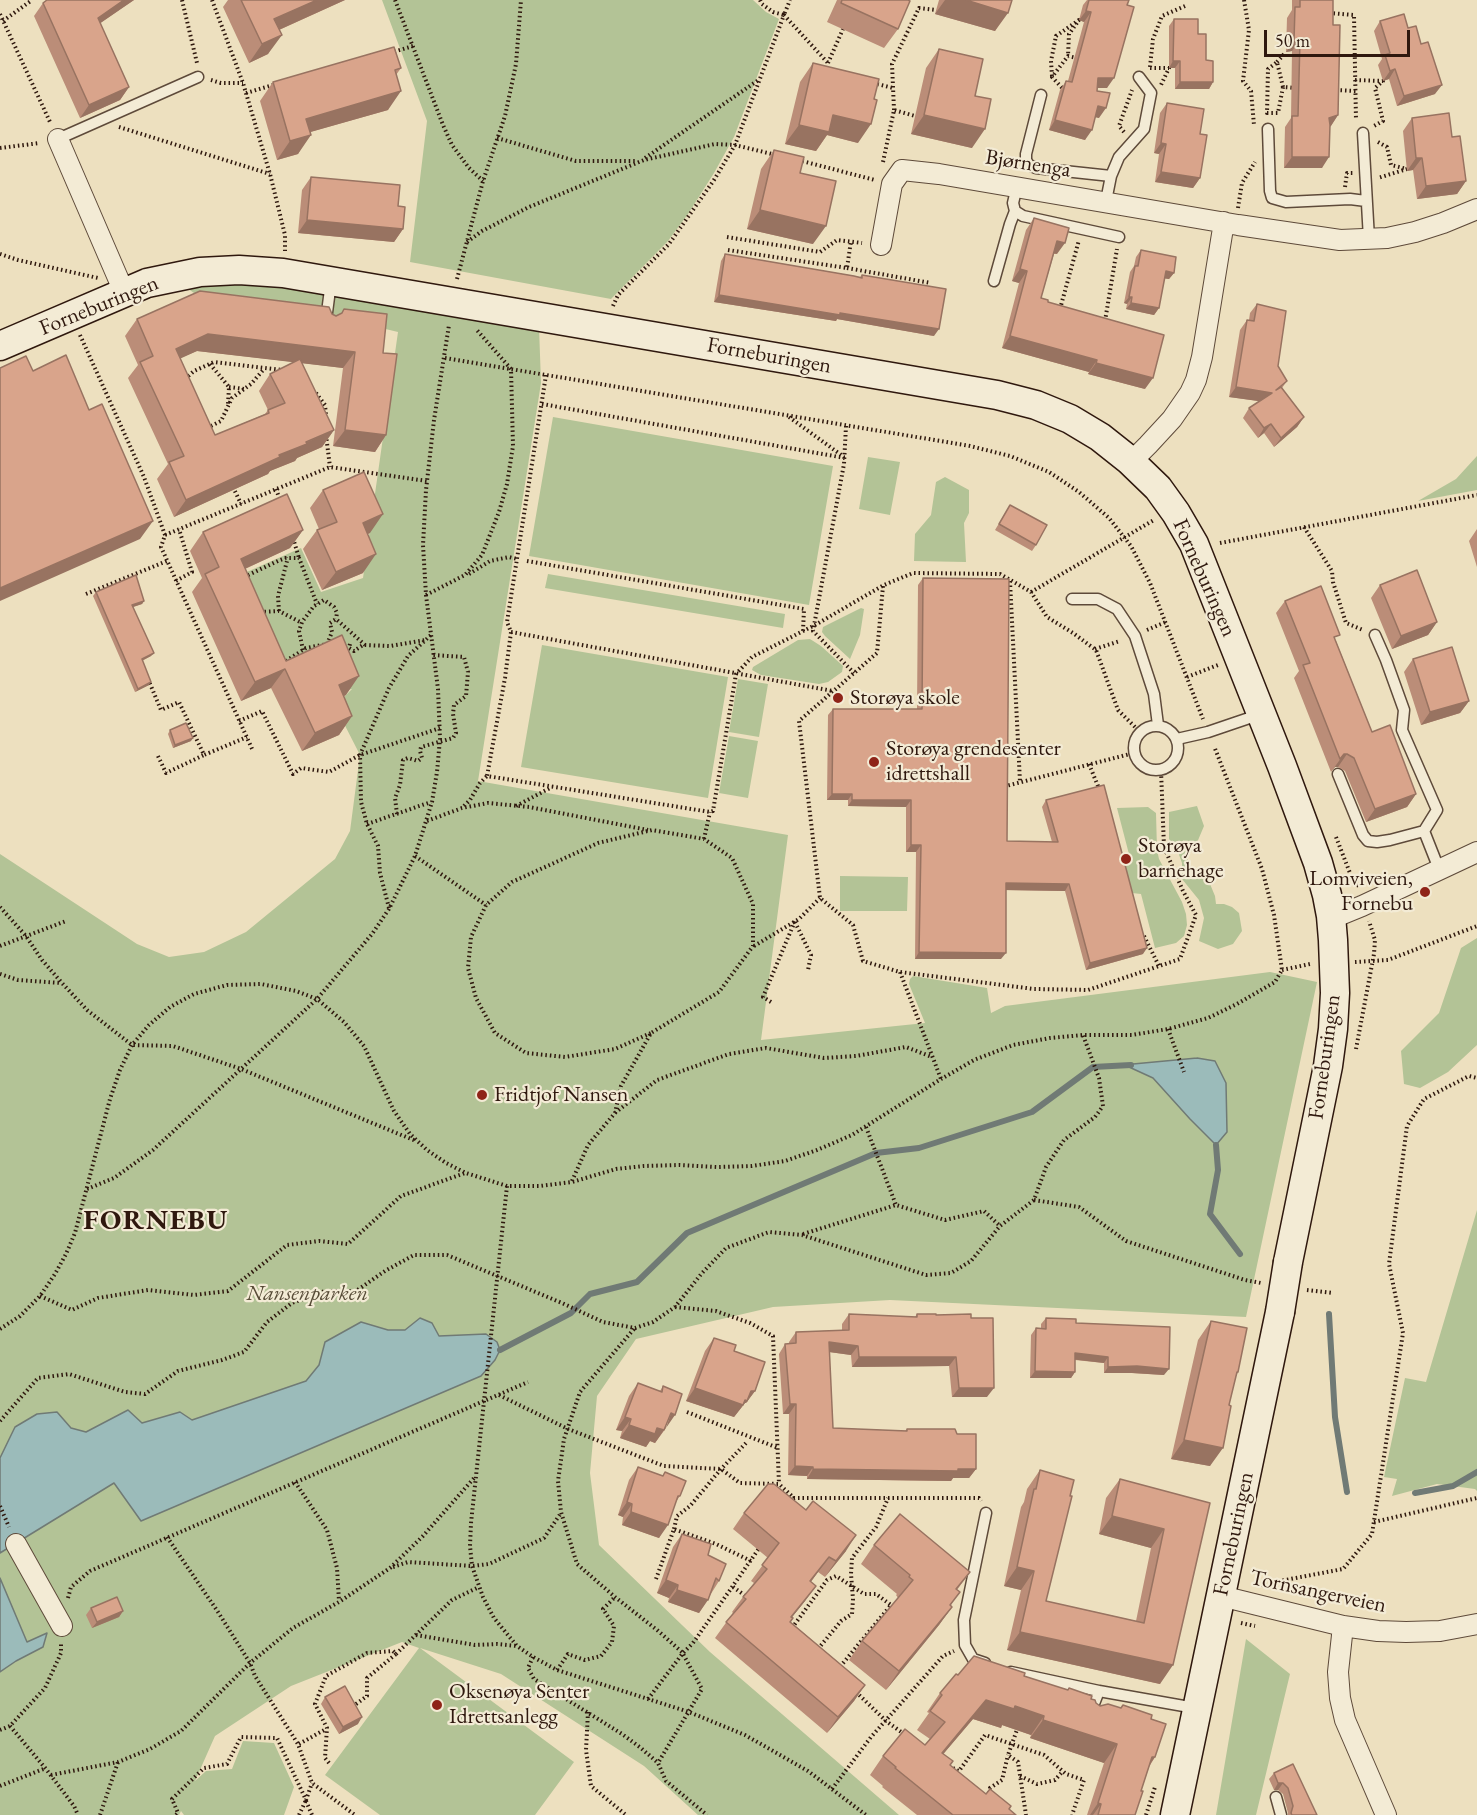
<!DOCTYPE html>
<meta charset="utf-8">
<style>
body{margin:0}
#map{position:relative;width:1477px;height:1815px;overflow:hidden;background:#ede0bf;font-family:"EB Garamond",serif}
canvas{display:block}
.scale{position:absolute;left:1264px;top:30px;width:146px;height:27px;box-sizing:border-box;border:3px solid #2f180e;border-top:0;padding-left:8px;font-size:18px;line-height:21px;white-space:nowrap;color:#2f180e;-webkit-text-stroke:4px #f3ebd5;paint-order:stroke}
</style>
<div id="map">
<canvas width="1477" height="1815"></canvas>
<div class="scale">50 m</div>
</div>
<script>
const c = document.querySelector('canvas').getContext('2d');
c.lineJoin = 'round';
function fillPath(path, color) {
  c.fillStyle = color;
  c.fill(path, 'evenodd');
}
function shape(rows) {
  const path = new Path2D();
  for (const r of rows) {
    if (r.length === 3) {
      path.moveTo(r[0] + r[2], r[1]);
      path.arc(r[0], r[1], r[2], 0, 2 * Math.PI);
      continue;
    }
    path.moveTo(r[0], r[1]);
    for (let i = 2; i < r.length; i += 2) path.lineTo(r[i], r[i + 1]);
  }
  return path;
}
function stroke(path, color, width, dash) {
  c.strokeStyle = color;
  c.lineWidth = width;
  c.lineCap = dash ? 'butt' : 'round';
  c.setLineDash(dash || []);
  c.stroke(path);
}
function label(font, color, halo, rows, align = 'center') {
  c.font = font + ' "EB Garamond",serif';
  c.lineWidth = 4.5;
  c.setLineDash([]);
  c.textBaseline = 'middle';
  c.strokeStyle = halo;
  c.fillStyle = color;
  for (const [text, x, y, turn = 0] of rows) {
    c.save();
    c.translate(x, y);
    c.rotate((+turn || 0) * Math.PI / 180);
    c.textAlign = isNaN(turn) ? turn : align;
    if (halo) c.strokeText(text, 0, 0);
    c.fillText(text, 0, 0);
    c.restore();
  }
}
const green = shape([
 [382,0,753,0,766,12,779,19,734,137,714,173,688,214,668,241,611,299,410,262,427,121],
 [227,280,278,284,539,327,541,383,478,781,788,835,761,1040,925,1023,909,984,910,979,913,976,987,988,991,1013,1005,1006,1270,972,1317,982,1246,1317,890,1300,773,1307,636,1339,597,1396,590,1473,599,1545,710,1652,899,1815,698,1815,644,1766,501,1674,420,1648,574,1762,535,1815,380,1815,325,1775,419,1648,402,1642,291,1686,215,1736,195,1781,206,1771,232,1769,243,1741,274,1743,294,1787,284,1815,184,1815,181,1811,179,1815,0,1815,0,854,137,944,169,957,204,952,246,932,335,859,350,831,360,755,335,706,352,689,347,690,287,670,231,579,301,548,321,592,363,578,398,332,282,304,198,296,183,285],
 [553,417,833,466,809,605,529,556],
 [1477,456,1477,490,1418,501,1456,479],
 [868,457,900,462,890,515,859,509],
 [945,477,969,490,969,513,964,523,966,562,914,561,915,534,931,515,936,482],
 [548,574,785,614,783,628,545,588],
 [861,608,864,609,860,635,850,659,825,636,822,632,823,627],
 [810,639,821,646,843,666,842,672,828,682,819,684,761,675,752,670,753,667,798,640],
 [542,645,728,677,708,798,521,767],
 [738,679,768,684,759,737,729,732],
 [729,736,758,741,748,798,719,793],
 [1197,806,1204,826,1196,845,1187,857,1192,870,1210,884,1215,896,1216,904,1224,904,1232,907,1239,913,1242,931,1233,944,1218,949,1199,941,1204,918,1199,900,1182,879,1182,863,1177,849,1169,839,1169,812],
 [1148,807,1156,813,1157,850,1159,859,1182,902,1186,914,1187,925,1184,936,1176,943,1155,948,1141,894,1132,893,1123,859,1130,858,1117,808],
 [840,876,908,877,907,911,840,911],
 [1477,938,1477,1045,1448,1072,1420,1088,1404,1084,1401,1051,1439,1013,1461,948],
 [1477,1210,1477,1491,1475,1489,1437,1484,1392,1496,1397,1479,1384,1477,1405,1378,1426,1382],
 [1246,1639,1290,1674,1256,1815,1216,1815]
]);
const water = shape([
 [1197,1058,1215,1061,1226,1083,1227,1132,1216,1145,1190,1119,1153,1078,1129,1067,1133,1064,1197,1058],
 [420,1318,432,1323,439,1336,486,1334,497,1342,500,1350,495,1360,481,1376,141,1521,114,1483,0,1553,0,1458,15,1427,37,1414,57,1412,71,1428,86,1432,128,1410,142,1423,180,1412,192,1420,306,1381,319,1365,325,1342,361,1322,388,1330,405,1330,420,1318],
 [0,1578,27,1642,47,1633,43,1647,16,1661,0,1672,0,1578]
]);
const stream = shape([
 [1216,1145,1218,1170,1210,1214,1240,1254],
 [1329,1314,1335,1417,1347,1492],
 [500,1350,571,1313,590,1294,637,1282,687,1233,876,1153,919,1148,1032,1112,1093,1067,1131,1065],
 [1415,1493,1453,1486,1477,1472]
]);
const path = shape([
 [182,0,197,63],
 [212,0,243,83,270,174,285,235,285,251],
 [395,0,443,125,452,145,469,168,483,181],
 [760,0,762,4,773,12,784,15,790,0],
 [1244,0,1249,30,1243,81,1251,91,1254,125],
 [1329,13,1354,15,1356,120],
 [0,14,50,122],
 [3,21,32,0],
 [390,53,413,46],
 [1277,62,1286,52],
 [828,63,843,29],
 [1150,67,1153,39,1162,16,1185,6],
 [1150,68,1169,68,1161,85],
 [1052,76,1051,61,1056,36,1079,20,1069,34,1068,56],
 [211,80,221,83,243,83],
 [1355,80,1383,81,1375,88,1383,121,1374,126],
 [873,83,893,88],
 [1283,87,1277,62,1268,69,1267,113,1278,113,1283,87,1295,88],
 [1336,90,1356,91],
 [1065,91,1052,77,1068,56,1077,58],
 [246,93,273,85],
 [894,110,892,64,919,8,936,10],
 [119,127,270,174],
 [1124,132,1119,126,1132,90],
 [497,138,576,161,636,161],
 [1378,142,1387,147,1391,165,1407,169,1378,178],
 [0,148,40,143],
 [645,158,760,79],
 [798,160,875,180],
 [883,162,894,110,915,116],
 [1345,187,1347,173,1353,173],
 [1238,208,1242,183,1255,162],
 [727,237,820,252,837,240,862,243],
 [467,242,482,231,529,207,644,160,715,144,735,145,776,155],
 [728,250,847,268,851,241],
 [0,254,18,260,98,278],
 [847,268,931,283],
 [457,279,483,181,505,116,516,64,521,0],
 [613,306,618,295,669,244,714,180,735,145,784,15,828,63],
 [1060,309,1079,240],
 [1105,321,1117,249],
 [80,335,144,477,165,535,161,547,253,751],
 [445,358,970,446,1010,456,1049,472,1079,492,1109,518,1131,546,1150,583,1203,719],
 [210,364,229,387,228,404],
 [546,375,507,622,511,632,505,678,487,776,710,812,713,811,736,674,752,657,815,625,884,585,913,573,1000,574,1031,592,1047,617,1073,633,1096,650,1118,710,1140,732],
 [185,379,194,371,214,362,282,370],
 [229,387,245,389],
 [316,393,325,405,326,415],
 [542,404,845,458],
 [789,417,844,457],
 [846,426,844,464,813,631,854,673],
 [207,428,221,421,232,398,251,384,264,369],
 [326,435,330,467],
 [233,487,241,504],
 [276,489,281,503],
 [1304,527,1332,571,1333,582,1346,623,1363,630],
 [165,535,330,467,427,481],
 [293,538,299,558],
 [1220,543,1477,495],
 [527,561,804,609,803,631],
 [469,574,490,561,509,557,517,559],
 [244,577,280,560,286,558,299,558,317,604],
 [176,581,192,572,179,529],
 [1010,581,1020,782],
 [883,586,877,653,799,721,820,898,853,925,863,961,900,972,1034,989,1088,990,1180,959,1196,915,1183,891,1164,847,1161,770],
 [1031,592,1154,520],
 [86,594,167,561],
 [426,595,465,575,482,555,499,512,507,484,513,446,511,369,476,329],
 [279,611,278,596,287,561,286,558],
 [260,612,279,611,302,623],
 [1147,630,1166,622],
 [511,632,833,691],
 [350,644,349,648,354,651,363,645,390,646,425,640],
 [1095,649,1120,641],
 [303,650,299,631,302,622,314,606,324,600,334,607,337,613,336,619],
 [286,661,306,648,327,644,332,632,330,623,336,619,365,645],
 [1187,677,1218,665],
 [148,679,161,710,179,702,204,755,247,737],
 [239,721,262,711,293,774,301,768,329,772,360,755,440,728],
 [158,756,166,773,204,755],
 [1089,764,1100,791],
 [1006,788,1006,786,1134,753],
 [464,806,470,800,480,783,487,776],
 [516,806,552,787],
 [397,814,395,798,400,785,403,760,408,758,418,761,422,758,420,751,421,747,453,738,456,733,453,714,454,705,466,696,468,672,464,657,433,655],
 [427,821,462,808,488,803,529,807,648,830],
 [367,824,431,802],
 [1336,837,1355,886,1358,885],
 [704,839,710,812],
 [415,856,486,905],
 [0,907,26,936,42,960,62,983,87,1010,132,1045,173,1046,241,1069,416,1141],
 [389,908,380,873,378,846,367,824,361,802,360,755,389,688,408,656,431,635],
 [795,922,811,955,808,970],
 [1144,936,1159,966],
 [0,946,66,921],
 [754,946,799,919,820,898],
 [1355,962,1388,960,1477,926],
 [1282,970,1310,964],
 [900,972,941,1079],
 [0,974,18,980,61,983],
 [771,1002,763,997,795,921],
 [1168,1029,1184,1072],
 [1356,1049,1374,954,1375,940,1369,921],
 [615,1113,657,1080,729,1054,766,1048,824,1058,856,1056,906,1047,932,1057],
 [866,1127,896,1205],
 [572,1181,588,1145,615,1113,621,1086,651,1033,719,992,753,946,753,904,732,858,704,839,652,830,598,843,512,882,486,905,471,937,468,968,476,998,495,1033,526,1053,565,1057,615,1049,651,1033],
 [507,1186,471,1523,470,1546,472,1566,483,1597,494,1618,517,1646,533,1657,557,1670,689,1712,745,1735,808,1771,866,1815],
 [87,1189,114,1178,153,1150,317,999,372,934,389,909,415,856,432,802,437,772,440,739,438,689,426,595,423,545,426,490,434,420,449,325],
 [1034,1200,1079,1207,1126,1241,1245,1280,1261,1283],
 [803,1234,896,1205,945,1220,984,1211,1000,1226],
 [1307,1290,1333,1293],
 [40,1296,72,1310,98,1298,148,1290,194,1295,228,1291,287,1245,319,1241,348,1244,401,1196,465,1173],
 [675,1307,716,1311,750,1323,773,1336,779,1484],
 [0,1329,20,1316,40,1296,55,1274,66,1254,75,1233,110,1099,120,1070,132,1045,149,1025,170,1007,194,994,227,985,261,984,296,991,317,999,344,1022,364,1046,394,1111,410,1134,427,1150,446,1163,466,1173,507,1186,540,1186,572,1182,616,1169,644,1166,679,1165,717,1167,752,1166,785,1161,817,1150,852,1135,941,1079,974,1060,1013,1045,1050,1038,1083,1035,1132,1035,1168,1029,1208,1018,1237,1004,1275,982,1282,970,1274,915,1262,869,1214,746],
 [634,1329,580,1392,564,1439,558,1481,561,1512,577,1564,615,1597,657,1630,682,1652,702,1689,658,1763],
 [499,1395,568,1429,664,1466,721,1469,740,1483,779,1484,794,1498],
 [687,1412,778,1448],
 [0,1421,38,1378,69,1374,125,1392,145,1394,178,1371,222,1360,244,1352,267,1322,292,1303,325,1291,356,1291,385,1271,414,1255,447,1255,562,1303,603,1322,635,1328,653,1322,675,1307,702,1273,726,1248,769,1232,802,1235,926,1275,951,1273,971,1261,1000,1226,1034,1200,1046,1167,1064,1140,1095,1117,1103,1106,1099,1078,1083,1035],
 [295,1482,327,1530,337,1568,339,1601],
 [791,1502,794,1498,979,1498,981,1501],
 [0,1506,9,1527],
 [1374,1522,1477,1498],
 [674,1529,677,1516,690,1506,721,1469,746,1443],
 [167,1537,218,1612,250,1663,255,1676,298,1744,312,1783,355,1815],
 [393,1567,408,1562,472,1566,489,1564,544,1538,561,1513],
 [656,1579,674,1529,716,1544,751,1561],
 [733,1587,747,1597],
 [1262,1587,1264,1584,1343,1569,1372,1534,1403,1333,1389,1264,1407,1126,1424,1099,1469,1076,1477,1078],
 [68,1598,71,1587,90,1571,528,1382],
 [1241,1623,1255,1626],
 [792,1628,827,1580,836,1576,864,1594,876,1594,891,1605,839,1668],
 [416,1635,475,1645,497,1644,517,1646],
 [818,1649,841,1621,852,1614,853,1599,851,1574,852,1558,876,1527,888,1498],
 [396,1654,452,1600,479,1587],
 [533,1657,528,1668,534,1679,622,1734,641,1748,658,1763,666,1781,707,1815],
 [557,1670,568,1654,585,1660,601,1656,612,1642,614,1626,603,1609,615,1597],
 [856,1692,886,1721,904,1734],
 [648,1699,683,1653,693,1643,760,1547],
 [588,1712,586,1750,591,1786,626,1815],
 [10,1726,46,1769,74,1806,78,1815],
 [1018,1727,1008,1755,1018,1762,1026,1815],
 [0,1730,10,1726,45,1688,61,1653,61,1644],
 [299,1744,326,1729],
 [329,1763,325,1758,327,1728,315,1704,326,1676,367,1653,393,1651,396,1654,367,1678,367,1696,352,1707],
 [953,1768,959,1771,985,1735,1044,1755,1066,1774,1084,1780,1072,1815],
 [51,1775,118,1762,150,1749,181,1731,250,1663,293,1628,339,1602,390,1568,423,1536,475,1477],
 [1020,1776,1037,1784,1055,1780,1063,1771],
 [0,1786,46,1768],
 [832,1789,871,1737,943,1656,954,1651],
 [989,1793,990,1788,1002,1780,1008,1755],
 [306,1801,312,1815],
 [100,1815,118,1762],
 [176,1815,178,1813,172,1799,204,1768,227,1764,241,1737,277,1738,306,1800,312,1783],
 [299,1815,306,1800],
 [1146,1815,1155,1787]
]);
const lane = shape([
 [1041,95,1026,154,1026,160,1029,165,1036,168,1111,176],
 [1268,129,1270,191,1272,198,1286,202,1350,199,1366,201],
 [1363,133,1369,239],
 [58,139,198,77],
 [1017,186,1013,203,1015,211,1023,216,1119,237],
 [1106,201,1111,176,1119,157,1144,129,1151,93,1139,77],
 [994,281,1010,224,1015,211],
 [326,320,331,282],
 [1072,599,1098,599,1117,609,1135,636,1154,694,1158,725],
 [1375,635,1386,660,1404,710,1402,730,1437,810,1424,831,1439,869],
 [1156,748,22],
 [1177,739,1208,732,1261,714],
 [1338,774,1363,835,1368,841,1377,842,1390,840,1424,831],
 [985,1663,973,1659,965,1645,964,1620,986,1513],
 [1011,1672,1099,1691],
 [1090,1714,1099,1691,1195,1708],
 [1276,1797,1281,1815]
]);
const street = shape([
 [58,139,124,292],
 [881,245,892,184,902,170,939,174,1238,225,1340,240,1387,238,1415,232,1443,223,1477,209],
 [1131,462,1148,445,1172,419,1190,393,1196,380,1202,357,1224,222],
 [1331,916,1340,915,1362,906,1477,852],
 [16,1544,62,1626],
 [1221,1596,1343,1626,1378,1631,1406,1632,1440,1631,1477,1624],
 [1343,1626,1338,1672,1340,1698,1345,1720,1386,1815]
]);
const secondary = shape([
 [0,346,147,283,200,272,239,270,283,273,997,395,1036,405,1070,419,1100,437,1129,460,1158,488,1176,513,1194,544,1282,766,1318,863,1327,895,1331,916,1333,940,1335,993,1333,1029,1328,1066,1288,1262],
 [1175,1815,1280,1312]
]);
const secondaryBridge = shape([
 [1280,1312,1288,1262]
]);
const wall = shape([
 [47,0,134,0,100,23,129,87,120,100,80,118,34,16,43,3],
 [228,0,345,0,279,30,268,54,249,63,223,7],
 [837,0,908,0,898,29,884,48,827,22],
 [939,0,1012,0,995,31,935,14],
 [1087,0,1129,0,1107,88,1097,88,1099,118,1095,117,1085,140,1049,130,1060,90,1066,81,1068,81,1084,22,1079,20,1083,5],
 [1292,0,1333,0,1333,25,1338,115,1330,127,1322,168,1284,168,1285,127,1291,118,1292,51,1286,52,1287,18,1292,10],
 [1174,19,1198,34,1213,82,1209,89,1175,89,1175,68,1169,68,1169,26],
 [1380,21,1408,28,1435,94,1397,106,1389,79,1383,81,1378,65,1382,59,1374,31],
 [939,49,975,96,972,148,911,134,926,68],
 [813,63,858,143,827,135,816,151,785,144,800,82],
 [401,68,396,75,388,110,310,132,298,154,277,160,260,101,273,82],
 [1167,103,1200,178,1193,188,1155,182,1159,154,1154,153,1160,113],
 [1412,118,1466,181,1457,194,1417,199,1413,170,1407,171,1403,131],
 [774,150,800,173,813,244,747,229,761,169],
 [311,177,398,206,403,229,394,242,298,233,302,190],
 [1034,218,1057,254,1054,254,1041,298,1048,302,1145,389,1088,374,1089,372,1002,348,1019,283,1012,281,1026,230],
 [1141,250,1174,273,1169,279,1164,278,1159,308,1154,315,1126,309,1127,304,1124,303,1130,272,1134,266,1136,257],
 [725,254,860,277,862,275,934,336,837,319,836,321,714,302,721,261],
 [1257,304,1278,366,1287,381,1282,388,1304,417,1297,427,1274,447,1264,433,1258,438,1243,418,1249,408,1259,401,1229,397,1240,330,1247,320,1249,320,1250,313],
 [344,309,383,353,386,435,375,452,333,446,343,368,302,363,334,430,322,447,297,458,295,461,270,471,268,474,174,517,157,479,168,464,128,378,138,365,125,336,137,319,332,314,336,316,341,314],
 [197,351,294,362,270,374,259,391,268,410,265,414,215,435,180,358],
 [323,490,370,533,367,534,363,573,322,590,303,549,317,530,319,529,310,508],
 [1010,505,1036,545,1032,551,995,530],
 [1477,529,1477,567,1469,541],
 [303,530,290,548,245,569,286,661,346,695,344,696,352,716,339,735,302,751,271,688,241,701,192,592,202,578,190,551,203,532],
 [923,578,1007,841,1052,842,1042,807,1046,800,1143,954,1086,970,1065,891,1006,890,1001,959,915,959,916,852,906,852,906,807,848,806,848,800,827,800,828,715,833,709,917,709,918,585],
 [1380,585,1437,622,1428,635,1392,649,1371,598],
 [96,592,144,601,142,604,133,607,151,656,142,661,149,685,135,692,93,596],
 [1285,601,1336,641,1372,732,1416,794,1407,807,1366,822,1345,771,1338,767,1335,767,1331,772,1294,678,1299,671,1276,613],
 [1413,659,1469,701,1460,713,1421,725,1404,672],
 [170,730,191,741,173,748,168,734],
 [849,1314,915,1317,917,1314,936,1315,987,1397,952,1397,949,1366,852,1367,851,1355,829,1352,833,1428,905,1431,907,1429,957,1434,976,1469,969,1478,953,1478,951,1481,807,1479,807,1476,788,1475,789,1414,783,1414,779,1354,785,1344,789,1344,789,1342,796,1332,842,1330,842,1324],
 [1046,1318,1076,1323,1164,1375,1132,1373,1104,1373,1104,1363,1075,1360,1075,1372,1071,1378,1030,1378,1031,1335,1036,1328,1041,1329,1041,1324],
 [1211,1321,1238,1372,1236,1376,1229,1405,1210,1466,1171,1459,1198,1340],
 [714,1338,734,1351,755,1391,746,1403,745,1403,734,1417,686,1401,705,1351],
 [638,1383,660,1391,663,1386,666,1428,655,1443,650,1441,646,1447,620,1438,622,1431,616,1430,629,1396],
 [638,1467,662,1476,665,1472,680,1496,675,1503,659,1538,622,1525,623,1517,618,1515,629,1480],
 [1040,1470,1070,1496,1046,1601,1136,1621,1151,1548,1099,1534,1106,1498,1120,1479,1210,1503,1160,1684,1007,1650,1021,1590,1004,1586,1021,1507,1024,1502,1027,1489],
 [744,1513,846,1551,825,1577,818,1572,811,1582,805,1601,792,1617,791,1622,865,1685,854,1701,827,1733,715,1638,733,1613,732,1612,743,1597,754,1583,751,1581,768,1558,733,1529],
 [682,1534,708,1555,719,1581,699,1613,668,1602,669,1598,657,1593,673,1547],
 [874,1545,970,1572,957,1590,951,1605,952,1607,939,1625,886,1690,849,1660,862,1641,898,1598,896,1595,897,1594,861,1564],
 [91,1608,123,1611,119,1617,92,1628,86,1615],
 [958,1675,1024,1676,1067,1690,1069,1688,1091,1699,1100,1706,1121,1708,1123,1705,1151,1719,1155,1757,1149,1767,1141,1791,1135,1815,1087,1815,1104,1763,1030,1738,1031,1735,1002,1725,1001,1728,973,1719,943,1754,950,1765,986,1794,1016,1815,917,1815,882,1787,883,1786,870,1775,883,1756,925,1745,930,1739,917,1730,929,1713,927,1712,940,1693],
 [325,1697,358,1724,339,1734,321,1704],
 [1274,1773,1317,1815,1288,1815,1288,1813,1283,1794,1278,1790,1274,1790,1269,1779]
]);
const shadedWall = shape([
 [124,0,134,0,89,31,98,18],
 [317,0,345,0,261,38,274,19],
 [945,0,966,0,1008,13,995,31,935,14],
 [1086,11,1091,12,1084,22,1079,20],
 [282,35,268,54,249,63,262,44],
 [1300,40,1292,51,1286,52,1294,41],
 [1173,61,1180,61,1175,68,1169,68],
 [1395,69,1389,79,1383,81,1390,71],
 [1098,78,1114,78,1107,88,1091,88],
 [1180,82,1213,82,1209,89,1175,89],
 [1442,85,1435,94,1397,106,1404,96],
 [129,87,120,100,80,118,89,105],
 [401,91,388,110,293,137,306,119],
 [1098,106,1106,108,1099,118,1091,116],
 [833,115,871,124,858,143,827,135,816,151,785,144,799,125],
 [924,115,985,129,972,148,911,134],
 [1338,115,1331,126,1321,129,1329,118],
 [1055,120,1092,130,1085,140,1049,130],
 [311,135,298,154,277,160,290,141],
 [1161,143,1166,144,1159,154,1154,153],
 [1292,157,1329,157,1322,168,1284,168],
 [1416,158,1422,158,1413,170,1407,171],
 [1161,172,1200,178,1193,188,1155,182],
 [1466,181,1457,194,1417,199,1426,186],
 [760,210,826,226,813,244,747,229],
 [307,220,403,229,394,242,298,233],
 [1057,241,1065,243,1057,254,1049,252],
 [1020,269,1027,271,1019,283,1012,281],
 [1166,271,1174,273,1169,279,1161,278],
 [719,295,840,313,939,329,934,336,837,319,836,321,714,302],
 [1129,297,1132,297,1127,304,1124,303],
 [1131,303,1159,308,1154,315,1126,309],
 [208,334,355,352,343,368,197,351,164,366,176,349],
 [1010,336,1097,360,1089,372,1002,348],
 [1096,363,1153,378,1145,389,1088,374],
 [1236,387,1272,393,1265,402,1229,397],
 [1304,417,1297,427,1274,447,1281,438],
 [1271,424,1264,433,1258,438,1264,428],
 [334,430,322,447,297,458,295,461,270,471,268,474,174,517,186,500,279,455],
 [345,430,386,435,375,452,333,446],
 [383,514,370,533,350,542,363,523],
 [153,521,140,539,0,601,0,588],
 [303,530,290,548,227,577,241,559],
 [376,554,363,573,322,590,336,572],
 [144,601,142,604,130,608,132,605],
 [1437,622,1428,635,1392,649,1401,636],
 [154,653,151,656,139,662,142,659],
 [285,669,271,688,241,701,255,682],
 [359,676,346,695,326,704,339,685],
 [151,682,149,685,135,692,138,689],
 [1469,701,1460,713,1421,725,1430,712],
 [352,716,339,735,302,751,315,733],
 [193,738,191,741,173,748,175,745],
 [1344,754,1347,754,1338,767,1335,767,1331,772],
 [832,794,852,794,848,800,827,800],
 [1416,794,1407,807,1366,822,1375,809],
 [852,800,911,800,906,807,848,806],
 [911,845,921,845,916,852,906,852],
 [1006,883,1069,884,1065,891,1002,890],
 [1147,948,1143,954,1086,970,1090,963],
 [919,952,1006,953,1001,959,915,959],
 [829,1342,858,1346,851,1355,822,1351],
 [1075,1353,1108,1357,1104,1363,1070,1359],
 [859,1357,956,1357,949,1366,852,1367],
 [1137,1366,1169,1369,1164,1375,1132,1373,1104,1373,1108,1367],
 [1035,1371,1075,1372,1071,1378,1030,1378],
 [695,1388,751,1391,755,1391,746,1403,745,1403,734,1417,686,1401],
 [959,1388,994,1388,987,1397,952,1397],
 [790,1404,796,1404,789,1414,783,1414],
 [671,1413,675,1415,666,1428],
 [625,1417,631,1419,622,1431,616,1430],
 [629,1425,657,1428,664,1430,655,1443,650,1441,646,1447,620,1438],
 [1184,1440,1223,1448,1210,1466,1171,1459],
 [795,1466,813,1467,807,1476,788,1475],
 [813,1469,976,1469,969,1478,953,1478,951,1481,807,1479],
 [627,1502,632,1504,623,1517,618,1515],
 [631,1512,668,1525,659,1538,622,1525],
 [1112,1516,1164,1529,1151,1548,1099,1534],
 [856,1535,846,1551,825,1577,836,1561],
 [829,1557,818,1572,799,1597,810,1581],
 [1017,1567,1034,1571,1021,1590,1004,1586],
 [666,1580,678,1585,669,1598,657,1593],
 [816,1586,805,1601,780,1632,791,1617],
 [677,1590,708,1600,699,1613,668,1602],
 [952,1607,939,1625,886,1690,899,1671],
 [123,1611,119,1617,92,1628,97,1622],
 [1020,1632,1173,1665,1160,1684,1007,1650],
 [865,1685,854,1701,827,1733,838,1717],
 [986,1700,1015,1706,1044,1716,1031,1735,1002,1725,1001,1728,973,1719,929,1771,942,1753],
 [362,1717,358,1724,339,1734,343,1727],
 [1043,1720,1117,1744,1104,1763,1030,1738],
 [1152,1757,1155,1757,1142,1776],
 [1278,1783,1283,1783,1278,1790,1274,1790],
 [1098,1803,1101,1804,1093,1815,1090,1815]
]);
const building = shape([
 [47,0,124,0,98,18,129,87,89,105,43,3,47,0],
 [241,0,317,0,274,19,282,35,262,44,241,0],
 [842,0,908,0,910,1,898,29,841,3,842,0],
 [966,0,1012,0,1008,13,966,0],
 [1089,0,1129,0,1127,5,1134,7,1114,78,1098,78,1097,91,1110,93,1106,108,1098,106,1092,130,1055,120,1066,81,1072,82,1091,12,1086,11,1089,0],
 [1300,0,1333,0,1333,25,1340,25,1338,115,1329,118,1330,125,1329,157,1292,157,1292,116,1298,116,1300,40,1294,41,1295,7,1300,7,1300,0],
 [1404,14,1408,28,1416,26,1421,44,1428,42,1442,85,1404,96,1395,69,1390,71,1385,55,1390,53,1380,21,1404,14],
 [1174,19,1198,19,1198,34,1206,34,1206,60,1213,61,1213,82,1180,82,1180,61,1173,61,1174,19],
 [394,47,401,68,395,70,401,91,306,119,311,135,290,141,273,82,394,47],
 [939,49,983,59,975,96,991,99,985,129,924,115,939,49],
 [813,63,879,79,874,99,877,100,871,124,833,115,829,132,799,125,813,63],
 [1167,103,1204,109,1200,134,1207,135,1200,178,1161,172,1166,144,1161,143,1167,103],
 [1449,113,1452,137,1460,136,1466,181,1426,186,1422,158,1416,158,1412,118,1449,113],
 [774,150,804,157,800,173,836,181,826,226,760,210,774,150],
 [311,177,400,185,398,206,405,207,403,229,307,220,311,177],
 [1034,218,1069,228,1065,243,1057,241,1041,298,1048,300,1048,302,1164,335,1153,378,1096,363,1097,360,1010,336,1027,271,1020,269,1034,218],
 [1141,250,1176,257,1174,273,1166,271,1159,308,1131,303,1132,297,1129,297,1135,266,1138,266,1141,250],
 [725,254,854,276,862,278,862,275,946,289,939,329,840,313,840,315,719,295,725,254],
 [200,291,329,307,332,314,336,316,342,313,344,309,387,314,383,353,397,354,386,435,345,430,355,352,208,334,176,349,215,435,269,413,268,410,285,403,270,374,300,359,334,430,306,442,307,444,279,455,280,457,186,500,169,462,184,456,140,362,153,356,137,319,200,291],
 [1257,304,1286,311,1278,366,1287,381,1276,390,1281,387,1304,417,1281,438,1271,424,1264,428,1249,408,1272,393,1236,387,1247,320,1254,321,1257,304],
 [66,355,89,410,102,404,153,521,0,588,0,368,26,356,33,371,66,355],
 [364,472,383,514,363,523,376,554,336,572,317,530,337,522,323,490,364,472],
 [287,494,303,530,241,559,286,661,342,635,359,676,339,685,352,716,315,733,285,669,255,682,205,574,219,567,203,532,287,494],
 [1010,505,1047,525,1036,545,999,524,1010,505],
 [1417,570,1437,622,1401,636,1380,585,1417,570],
 [136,575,144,601,132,605,154,653,142,659,151,682,138,689,96,592,136,575],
 [923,578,1009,579,1007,841,1058,842,1046,800,1104,785,1147,948,1090,963,1069,884,1006,883,1006,953,919,952,921,845,911,845,911,800,852,800,852,794,832,794,833,709,922,709,923,578],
 [1321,586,1340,635,1334,637,1372,732,1390,725,1416,794,1375,809,1354,758,1347,754,1344,754,1340,759,1303,665,1310,663,1285,601,1321,586],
 [1452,647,1469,701,1430,712,1413,659,1452,647],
 [186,723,193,738,175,745,170,730,186,723],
 [849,1314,917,1317,917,1314,936,1314,936,1315,971,1314,971,1318,993,1318,994,1388,959,1388,956,1357,859,1357,858,1346,829,1342,833,1428,907,1431,907,1429,955,1429,957,1434,976,1434,976,1469,958,1469,958,1471,813,1469,813,1467,795,1466,796,1404,790,1404,785,1344,796,1343,796,1332,849,1330,849,1314],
 [1046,1318,1076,1319,1076,1323,1170,1327,1169,1369,1137,1366,1108,1367,1108,1357,1075,1353,1075,1372,1035,1371,1036,1328,1046,1329,1046,1318],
 [1211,1321,1247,1328,1238,1372,1237,1372,1229,1405,1231,1406,1223,1448,1184,1440,1211,1321],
 [714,1338,736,1345,734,1351,765,1362,755,1391,751,1391,747,1401,745,1400,743,1405,695,1388,714,1338],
 [638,1383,662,1392,663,1386,682,1394,675,1415,671,1413,664,1430,657,1428,655,1434,629,1425,631,1419,625,1417,638,1383],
 [638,1467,663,1476,665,1472,686,1481,680,1496,678,1496,668,1525,631,1512,632,1504,627,1502,638,1467],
 [1040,1470,1074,1480,1070,1496,1072,1496,1046,1601,1144,1623,1164,1529,1112,1516,1120,1479,1210,1503,1173,1665,1020,1632,1034,1571,1017,1567,1034,1489,1036,1489,1040,1470],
 [768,1484,774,1484,806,1510,813,1501,856,1535,836,1561,829,1557,810,1581,816,1586,791,1617,793,1618,790,1622,865,1685,838,1717,726,1622,746,1599,743,1597,767,1569,762,1565,779,1543,744,1513,768,1484],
 [900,1514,970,1572,956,1589,960,1592,950,1605,952,1607,899,1671,862,1641,913,1580,909,1577,910,1575,874,1545,900,1514],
 [682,1534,711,1544,708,1555,726,1564,719,1581,716,1578,708,1600,677,1590,678,1585,666,1580,682,1534],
 [117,1597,123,1611,97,1622,91,1608,117,1597],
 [974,1656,1025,1673,1024,1676,1068,1690,1069,1688,1092,1696,1091,1699,1095,1700,1096,1703,1100,1706,1108,1704,1121,1708,1123,1705,1152,1715,1151,1719,1166,1724,1155,1757,1152,1757,1141,1791,1143,1791,1135,1815,1098,1815,1101,1804,1098,1803,1117,1744,1043,1720,1044,1716,1015,1706,1014,1709,986,1700,942,1753,953,1761,950,1765,986,1794,990,1789,1011,1806,1009,1809,1016,1815,953,1815,895,1768,896,1767,883,1756,905,1729,925,1745,945,1722,930,1711,942,1695,940,1693,956,1674,958,1675,974,1656],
 [345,1686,362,1717,343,1727,325,1697,345,1686],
 [1293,1764,1317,1815,1292,1815,1291,1813,1293,1806,1288,1788,1283,1783,1278,1783,1274,1773,1293,1764]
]);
const markers = [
 [838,698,6,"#8f2418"],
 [874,762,6,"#8f2418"],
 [1126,859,6,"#8f2418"],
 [1425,892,6,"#8f2418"],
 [482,1095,6,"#8f2418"],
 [437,1705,6,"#8f2418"]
];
const streetNames = [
 ["Bjørnenga",1028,164,9],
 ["Forneburingen",99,306,-22],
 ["Forneburingen",769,356,10],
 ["Forneburingen",1204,578,66],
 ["Forneburingen",1325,1057,-82],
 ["Forneburingen",1234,1534,-78],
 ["Tornsangerveien",1318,1592,12]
];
const poiNames = [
 ["Storøya skole",850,698],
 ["Storøya grendesenter",886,749],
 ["idrettshall",886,774],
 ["Storøya",1138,846],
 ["barnehage",1138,871],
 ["Lomviveien,",1413,879,"right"],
 ["Fornebu",1413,904,"right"],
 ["Fridtjof Nansen",494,1095],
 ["Oksenøya Senter",449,1692],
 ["Idrettsanlegg",449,1717]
];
const parkNames = [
 ["Nansenparken",307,1294]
];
const districtNames = [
 ["FORNEBU",156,1221]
];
fillPath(green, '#b3c396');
fillPath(water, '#9bbbba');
stroke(water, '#707a75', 1.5);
stroke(stream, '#707a75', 6);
stroke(lane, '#5e4a3a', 13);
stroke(street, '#5e4a3a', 22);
stroke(secondary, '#2f180e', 31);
stroke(path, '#2f180e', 4, [1.5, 3]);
stroke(lane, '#f3ebd5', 10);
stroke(street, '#f3ebd5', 20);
stroke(secondary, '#f3ebd5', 28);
stroke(secondaryBridge, '#2f180e', 31, []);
stroke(secondaryBridge, '#f3ebd5', 28);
fillPath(wall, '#bb8d78');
fillPath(shadedWall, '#987361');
fillPath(building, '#d9a48b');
stroke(building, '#987361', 1.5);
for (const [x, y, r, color] of markers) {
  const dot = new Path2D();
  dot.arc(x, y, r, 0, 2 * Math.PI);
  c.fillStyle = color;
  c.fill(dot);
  stroke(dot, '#f3ebd5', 2);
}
label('22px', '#2f180e', '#f3ebd5', streetNames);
label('22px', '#2f180e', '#f3ebd5', poiNames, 'left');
label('italic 22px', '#574b37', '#f3ebd5', parkNames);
c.letterSpacing = '1.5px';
label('bold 28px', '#2f180e', '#f3ebd5', districtNames);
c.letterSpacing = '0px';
</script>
